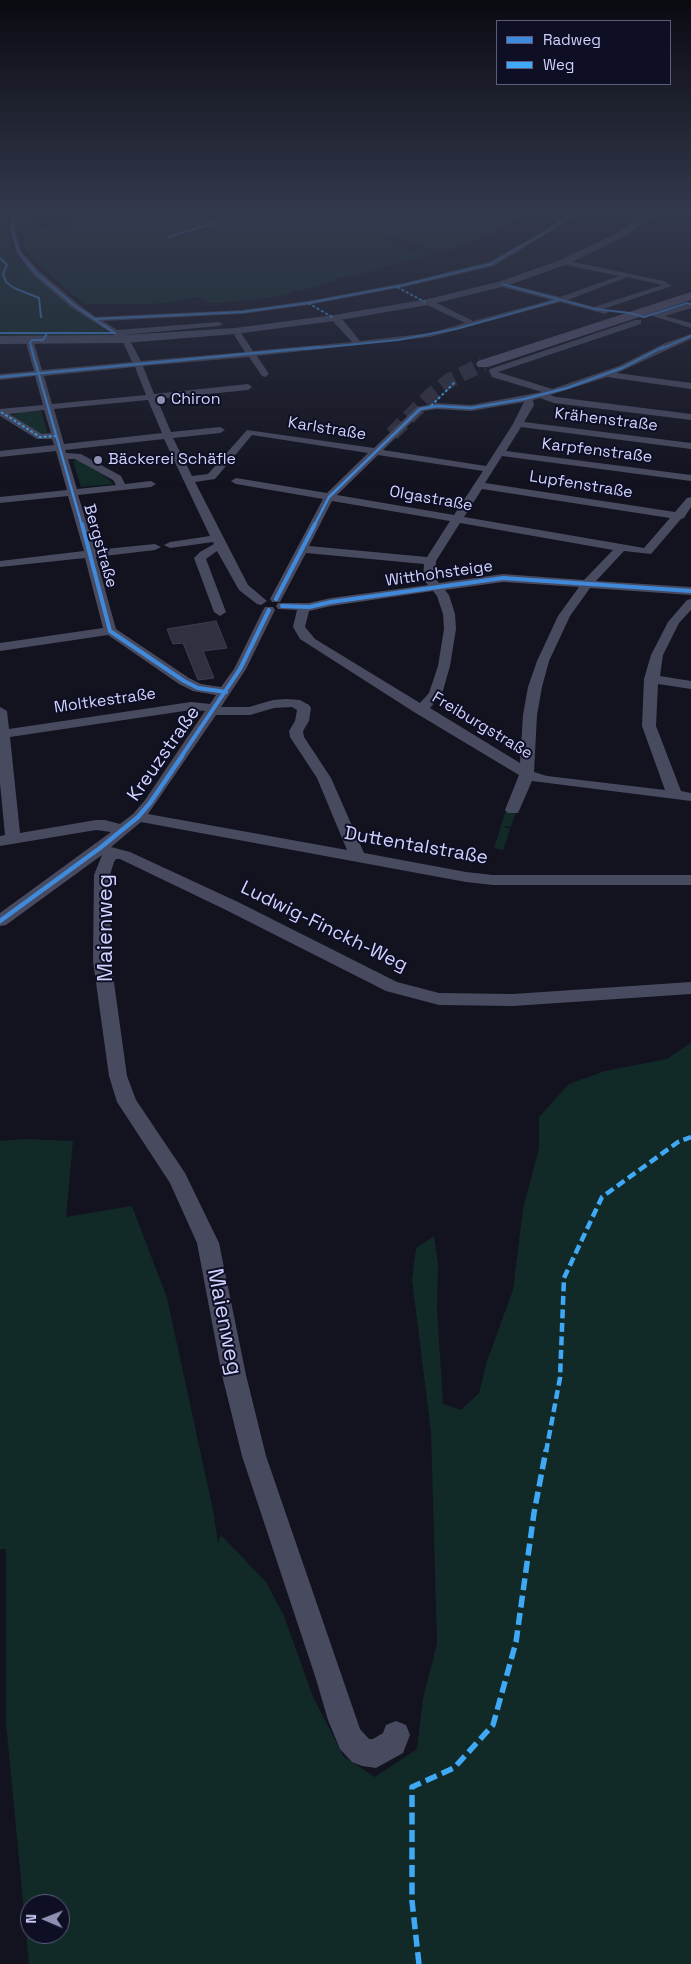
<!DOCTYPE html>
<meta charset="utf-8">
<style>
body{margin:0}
#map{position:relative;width:691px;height:1964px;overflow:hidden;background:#13131f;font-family:"Space Grotesk",sans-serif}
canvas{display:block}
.legend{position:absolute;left:496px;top:20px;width:175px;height:65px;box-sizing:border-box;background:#0e0e24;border:1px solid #5c5d7c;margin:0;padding:6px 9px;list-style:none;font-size:15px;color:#d1d3ff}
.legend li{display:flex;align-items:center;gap:10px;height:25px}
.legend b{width:25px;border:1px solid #5c5d7c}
.north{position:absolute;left:20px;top:1894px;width:50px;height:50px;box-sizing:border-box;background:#0e0e24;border:1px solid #5c5d7c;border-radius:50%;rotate:271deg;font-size:14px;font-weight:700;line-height:20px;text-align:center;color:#d1d3ff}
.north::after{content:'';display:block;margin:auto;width:18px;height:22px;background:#8e90b1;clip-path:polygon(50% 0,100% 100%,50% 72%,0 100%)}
</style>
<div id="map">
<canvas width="691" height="1964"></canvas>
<ul class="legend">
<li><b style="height:6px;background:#408adc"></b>Radweg</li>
<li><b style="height:6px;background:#3fa9f5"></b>Weg</li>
</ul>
<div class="north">N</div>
</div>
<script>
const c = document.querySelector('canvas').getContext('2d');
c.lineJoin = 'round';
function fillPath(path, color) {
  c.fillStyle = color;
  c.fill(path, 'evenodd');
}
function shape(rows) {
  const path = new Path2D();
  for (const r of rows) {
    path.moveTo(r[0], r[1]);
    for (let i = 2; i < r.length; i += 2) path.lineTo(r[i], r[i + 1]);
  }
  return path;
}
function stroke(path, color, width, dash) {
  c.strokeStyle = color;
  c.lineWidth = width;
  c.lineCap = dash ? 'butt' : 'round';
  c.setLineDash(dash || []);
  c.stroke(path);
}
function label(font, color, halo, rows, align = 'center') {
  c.font = font + ' "Space Grotesk",sans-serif';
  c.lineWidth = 4;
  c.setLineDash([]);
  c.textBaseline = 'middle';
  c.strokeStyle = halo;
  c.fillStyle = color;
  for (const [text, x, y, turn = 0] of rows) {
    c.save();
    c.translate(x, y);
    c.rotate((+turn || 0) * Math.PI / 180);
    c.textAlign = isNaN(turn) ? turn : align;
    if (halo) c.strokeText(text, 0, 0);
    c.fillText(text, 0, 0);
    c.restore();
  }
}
const green = shape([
 [5,212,19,212,10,215,7,223,7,229,13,250,30,271,70,306,113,336,0,338,0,214],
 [29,212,38,212,33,217,30,226,53,230,61,229,73,222,101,212,279,214,287,212,307,214,312,212,350,212,316,221,326,223,348,220,347,218,357,212,464,212,453,216,457,217,475,212,527,212,491,234,440,252,386,236,381,239,391,240,409,246,403,248,404,250,414,251,421,249,436,253,356,275,333,279,337,280,304,290,293,291,286,295,255,300,213,303,194,297,169,303,145,304,85,304,73,295,42,268,24,247,21,217],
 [41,411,48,434,44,435,11,416,20,412],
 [78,460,102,474,114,484,81,487,73,461],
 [506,810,516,812,511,827,505,826,504,827,510,829,503,850,494,848],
 [691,1043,691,1964,29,1964,6,1722,6,1549,0,1549,0,1141,26,1139,73,1141,66,1217,132,1206,167,1298,213,1510,218,1543,221,1535,266,1582,284,1616,313,1697,344,1757,375,1777,417,1749,423,1699,437,1644,431,1432,412,1280,416,1248,434,1236,438,1264,437,1309,443,1404,461,1410,479,1393,487,1361,513,1290,523,1209,539,1148,539,1117,569,1084,605,1071,667,1059],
 [30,1904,60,1904,60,1934,30,1934]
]);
const building = shape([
 [216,621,227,648,203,651,214,678,198,680,183,643,173,644,167,629,216,621]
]);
const primaryTunnel = shape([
 [392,434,431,395,450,380,483,364]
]);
const street = shape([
 [17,212,26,212,18,216,15,227,21,251,39,271,78,304,96,317,242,310,308,301,404,283,489,262,544,231,571,212,578,212,548,233,494,266,404,287,308,305,242,314,103,321,117,330,219,322,223,324,219,326,124,335,129,339,141,361,245,352,234,335,238,333,241,333,253,351,352,342,330,318,334,316,343,320,360,341,430,333,465,323,425,304,425,300,431,300,473,321,551,300,499,286,499,282,560,297,619,276,561,264,560,262,564,260,664,281,672,286,603,309,609,312,605,314,560,302,430,337,257,356,269,374,265,377,262,376,249,357,143,366,154,394,248,384,252,387,248,390,157,399,171,432,220,427,225,430,220,433,173,438,192,476,208,474,247,430,374,448,417,407,437,403,471,405,542,392,492,377,489,371,490,369,635,320,641,320,641,324,498,372,552,389,619,366,665,343,691,334,691,339,617,373,691,383,691,389,607,377,550,395,556,397,691,414,691,420,554,403,540,398,533,400,534,405,524,422,691,443,691,449,521,427,506,451,691,475,691,481,502,456,485,483,675,512,687,498,691,497,691,507,684,518,681,519,651,554,624,551,596,581,691,587,691,595,590,588,570,616,549,661,542,687,537,715,534,772,547,776,665,790,642,726,644,679,651,655,668,622,687,600,691,599,691,610,679,623,663,655,660,676,691,681,691,689,658,684,656,726,681,791,691,793,691,801,532,781,518,813,508,813,505,810,519,775,414,712,300,639,293,627,297,610,278,609,276,606,278,603,309,603,331,598,428,585,423,579,424,564,306,553,280,602,272,602,270,599,323,499,236,484,231,481,236,478,327,493,368,453,252,435,215,479,195,482,248,585,267,601,261,605,257,604,239,590,217,551,206,559,226,612,220,616,214,612,194,558,200,552,214,544,213,542,170,548,164,545,170,542,210,536,164,439,65,450,66,453,81,454,121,476,125,484,151,481,156,484,151,487,78,495,95,550,155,544,161,547,155,550,96,557,116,629,189,678,201,684,221,687,234,669,263,610,265,607,273,607,275,610,246,669,221,707,249,707,273,700,286,699,300,700,309,705,311,708,309,721,303,731,304,737,331,778,364,853,466,872,493,875,691,875,691,885,493,885,466,882,141,822,111,847,130,852,238,902,397,982,439,993,513,994,691,982,691,994,513,1006,439,1005,386,991,226,910,120,859,116,859,114,862,110,875,111,961,127,1076,136,1100,185,1173,219,1243,246,1375,266,1456,360,1729,369,1739,373,1739,383,1733,386,1725,396,1721,406,1725,410,1735,403,1753,376,1768,362,1766,352,1762,340,1749,328,1720,316,1679,242,1456,222,1375,197,1243,170,1183,117,1102,109,1076,93,961,94,875,102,855,6,925,0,926,0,913,111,832,96,830,0,846,0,836,5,835,0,783,0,707,7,711,9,729,191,702,210,704,216,695,193,691,179,684,108,635,0,651,0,643,103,628,85,558,0,567,0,561,84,551,68,496,0,503,0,497,67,490,56,451,0,457,0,451,54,445,52,439,37,439,0,416,0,409,43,405,35,376,0,380,0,374,34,371,26,343,32,338,36,340,34,343,42,370,132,362,122,340,72,308,33,275,16,252,9,227,12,215,17,212],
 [627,277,662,285,594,307,568,300,627,277],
 [135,367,146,395,52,404,44,376,135,367],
 [148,400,162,433,64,444,54,409,148,400],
 [524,402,513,424,486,466,383,450,423,411,437,409,471,411,524,402],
 [44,410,51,433,42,434,9,414,44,410],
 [378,455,483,471,454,515,337,495,378,455],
 [68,459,75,459,113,480,116,485,77,489,68,459],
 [482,489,670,518,644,548,464,517,482,489],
 [332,501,450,521,427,557,309,546,332,501],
 [460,523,613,550,584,580,503,574,439,583,435,578,436,561,460,523],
 [503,582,579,587,558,616,537,661,528,687,523,715,520,763,430,708,442,694,450,666,456,629,455,614,449,595,445,590,503,582],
 [433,591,437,596,443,614,444,629,438,666,429,693,420,703,315,639,305,627,309,611,331,606,433,591],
 [292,707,297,710,295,721,289,731,290,737,317,778,347,850,148,814,216,715,250,715,274,708,292,707],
 [191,710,205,711,145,800,133,814,120,824,105,820,96,820,20,833,10,737,191,710],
 [691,303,691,308,665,316,691,323,691,328,640,312,644,310,657,313,691,303]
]);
const secondary = shape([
 [648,212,659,212,625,236,568,264,506,286,428,305,334,321,235,334,125,343,0,344,0,336,125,335,235,328,334,315,428,299,498,282,560,260,619,232,648,212]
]);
const primary = shape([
 [691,292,691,300,488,367,478,367,476,364,478,361,691,292]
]);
const quietFar2 = shape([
 [397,287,425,302],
 [308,303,334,318],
 [431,406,455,382],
 [1,412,40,437,56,436]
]);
const quietFar1 = shape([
 [546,1452,560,1378,564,1278,602,1197,678,1142,691,1137]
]);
const quiet = shape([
 [419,1964,412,1901,412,1787,454,1768,493,1725,516,1642,534,1513,546,1450]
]);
const cyclewayFar3 = shape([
 [23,212,15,215,12,227,18,251,23,258,36,273,75,306,115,333],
 [168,237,251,212],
 [0,258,7,265,3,274,6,282,14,288,39,298,41,317],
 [502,284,595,309,630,313,644,317,687,303,691,304],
 [94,319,242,312,308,303,404,285,491,264,546,232,575,212],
 [0,333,115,333],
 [32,349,30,343,32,340,43,340,47,333],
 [306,349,398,340,456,329,559,300],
 [661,349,691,336]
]);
const cyclewayFar2 = shape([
 [31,347,82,526],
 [0,377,320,347],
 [314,526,329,497,420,409,437,406,471,408,524,399,567,388,622,368,663,347]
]);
const cyclewayFar1 = shape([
 [82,524,110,631,184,681,198,688,226,692],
 [276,599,315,524],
 [282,606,309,607,331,602,503,578,691,591],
 [181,757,240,669,269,610]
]);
const cycleway = shape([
 [0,921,100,848,138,817,150,803,182,756]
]);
const markers = [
 [161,400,5,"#8e90b1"],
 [98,460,5,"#8e90b1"]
];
const farPoinames = [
 ["Chiron",171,400],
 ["Bäckerei Schäfle",108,460]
];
const farStreetnames = [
 ["Krähenstraße",606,420,7],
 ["Karlstraße",327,429,9],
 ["Karpfenstraße",597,451,7],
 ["Lupfenstraße",581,485,9],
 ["Olgastraße",431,499,10],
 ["Bergstraße",100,546,74],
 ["Witthohsteige",439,574,-8],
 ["Moltkestraße",105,701,-8],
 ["Freiburgstraße",482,726,31]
];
const streetNames = [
 ["Kreuzstraße",164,754,-55],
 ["Duttentalstraße",416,846,10],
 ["Ludwig-Finckh-Weg",324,927,26]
];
const nearStreetnames = [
 ["Maienweg",106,928,-90],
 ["Maienweg",224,1322,79]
];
fillPath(green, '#112a27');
fillPath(building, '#313041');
stroke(building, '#3d3e53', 1);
stroke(primaryTunnel, '#303041', 15, [15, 8]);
fillPath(street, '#484a60');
fillPath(secondary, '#4a4e66');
fillPath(primary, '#5a5473');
stroke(quietFar2, '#3fa9f5', 2, [3, 2]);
stroke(quietFar1, '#3fa9f5', 4.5, [9, 4.5]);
stroke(quiet, '#3fa9f5', 5.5, [12, 5.5]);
stroke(cyclewayFar3, '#408adc', 2);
stroke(cyclewayFar2, '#408adc', 2.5);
stroke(cyclewayFar1, '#408adc', 4);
stroke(cycleway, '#408adc', 4.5);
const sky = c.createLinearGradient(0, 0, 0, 487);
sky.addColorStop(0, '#0a0a11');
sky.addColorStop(0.44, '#33394d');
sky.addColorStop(1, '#33394d00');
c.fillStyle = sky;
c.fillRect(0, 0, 691, 487);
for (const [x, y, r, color] of markers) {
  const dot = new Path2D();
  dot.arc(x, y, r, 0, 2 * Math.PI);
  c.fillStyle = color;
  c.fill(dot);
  stroke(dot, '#0e0e24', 2);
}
label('16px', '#d1d3ff', '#0e0e24', farPoinames, 'left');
label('16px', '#d1d3ff', '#0e0e24', farStreetnames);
label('19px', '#d1d3ff', '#0e0e24', streetNames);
label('22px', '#d1d3ff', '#0e0e24', nearStreetnames);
</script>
